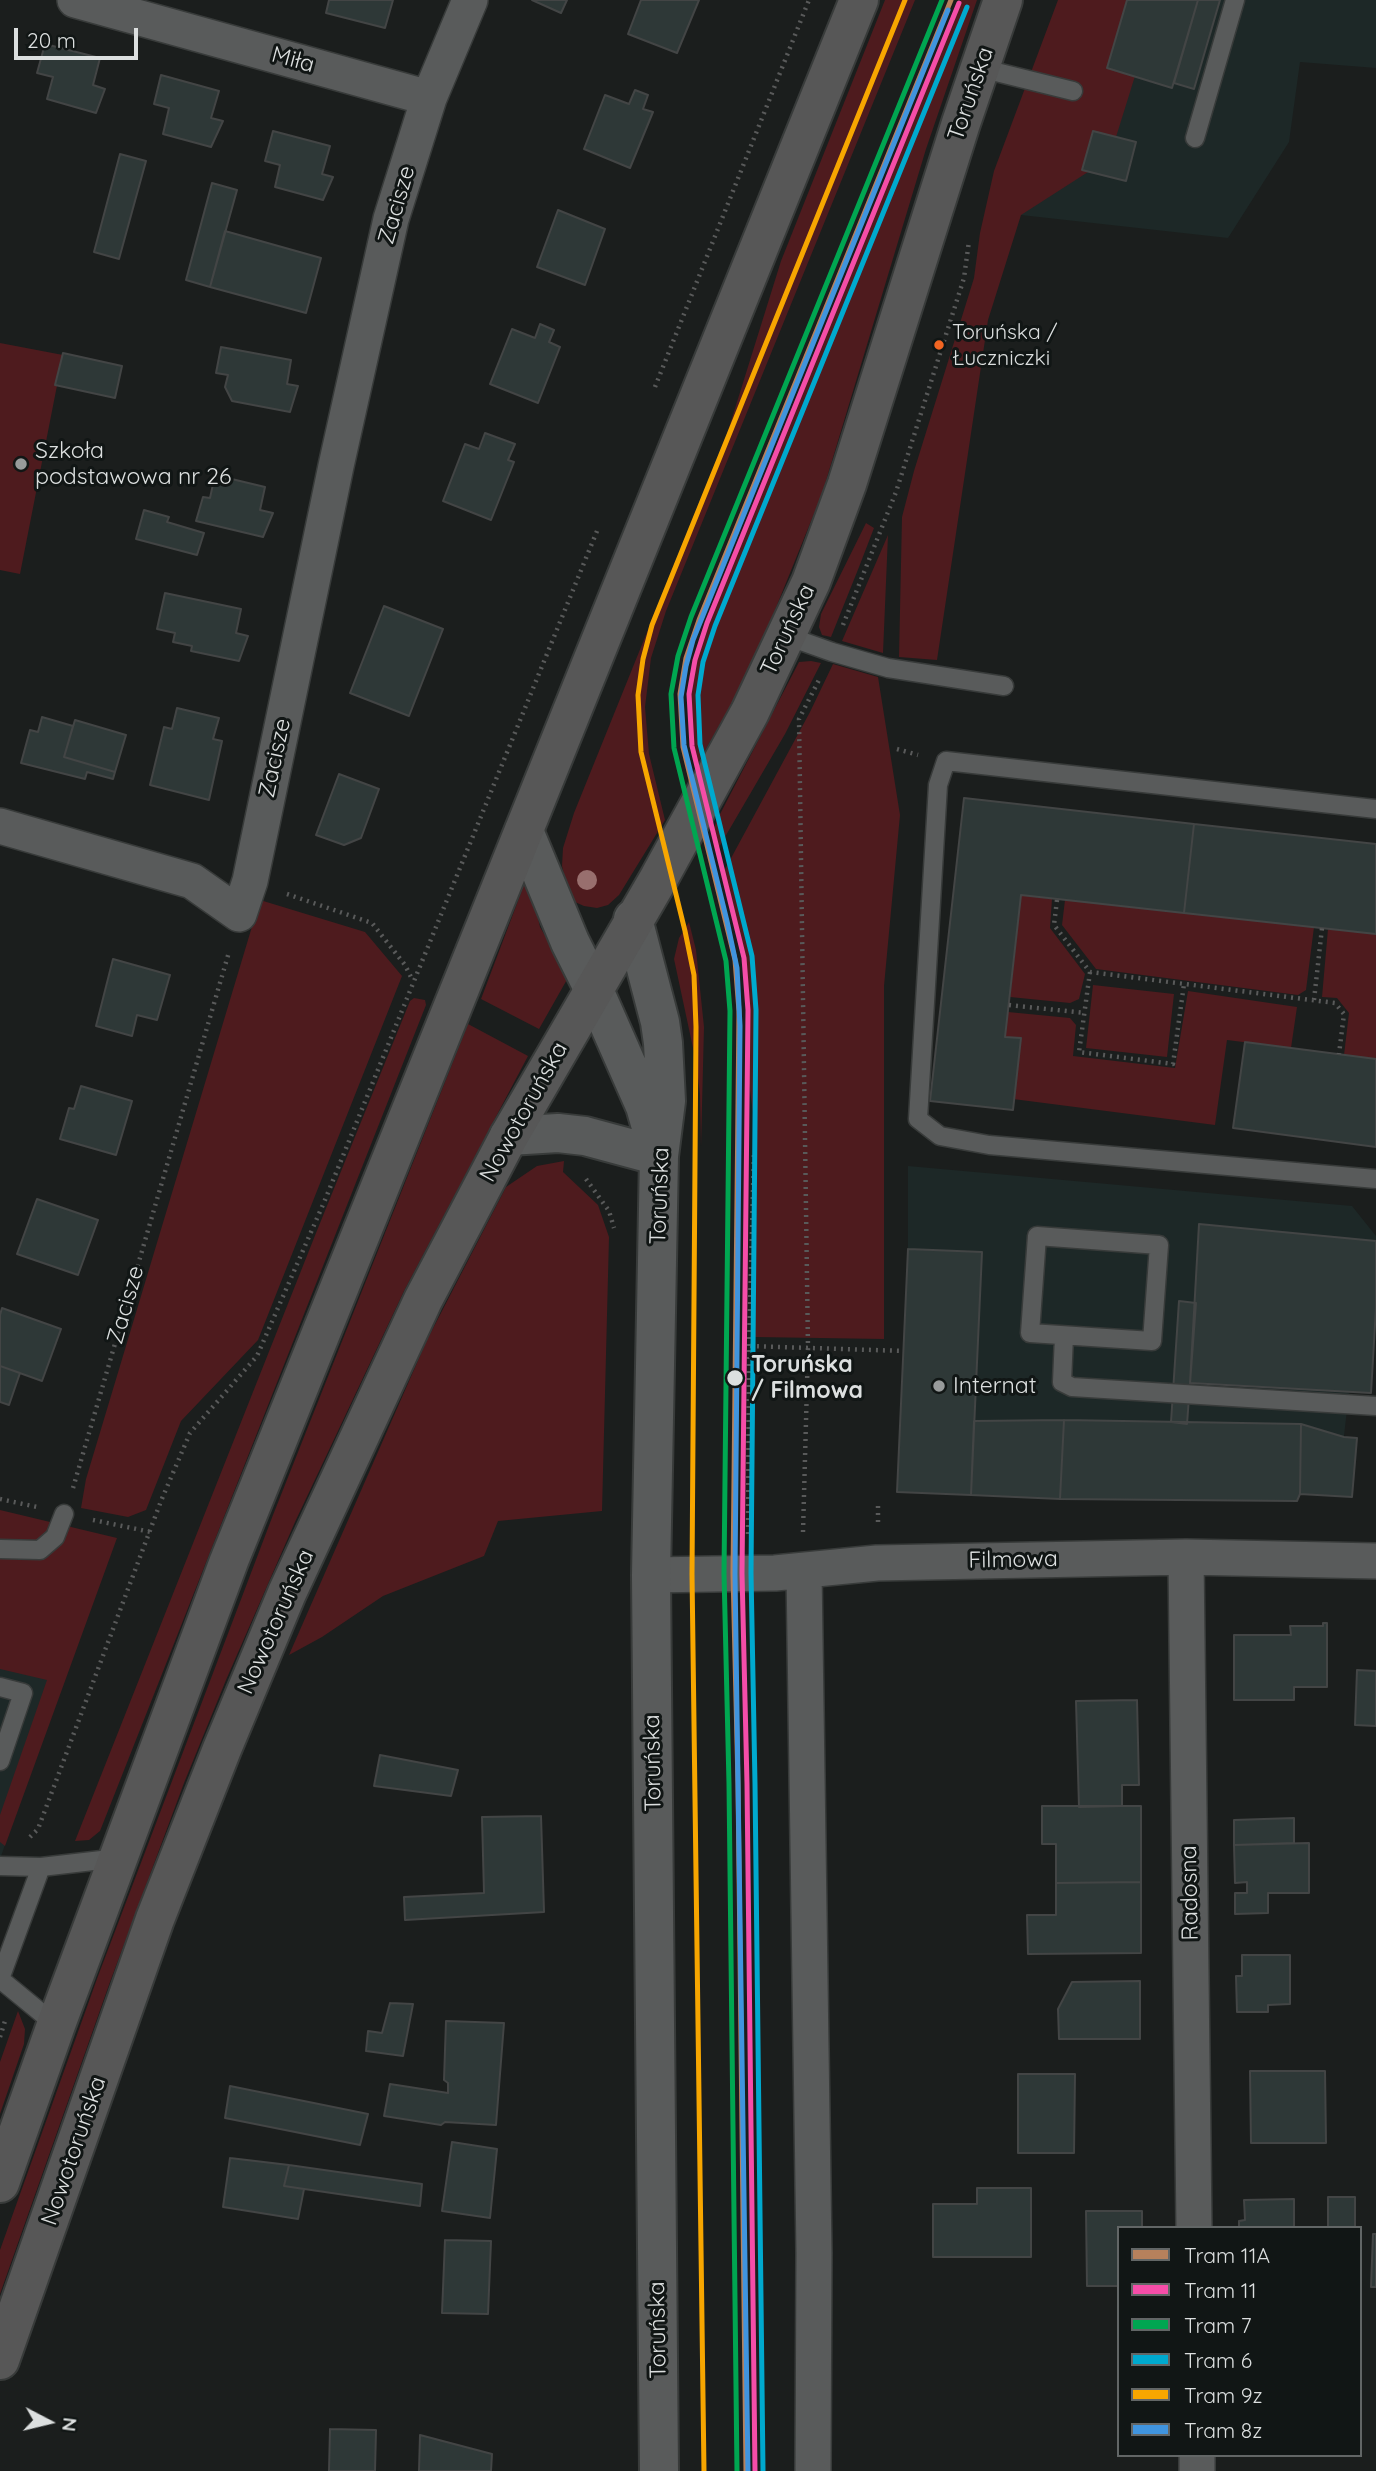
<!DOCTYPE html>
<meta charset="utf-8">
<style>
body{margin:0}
#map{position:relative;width:1376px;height:2471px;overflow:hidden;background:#1b1e1d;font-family:Quicksand,sans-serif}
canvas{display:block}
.legend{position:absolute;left:1117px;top:2226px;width:245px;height:231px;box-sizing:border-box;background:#111615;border:2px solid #626666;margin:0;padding:9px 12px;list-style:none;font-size:21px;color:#dcdfdf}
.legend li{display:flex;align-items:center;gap:14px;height:35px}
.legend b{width:35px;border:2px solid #626666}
.north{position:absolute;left:14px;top:2387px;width:70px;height:70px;-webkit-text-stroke:5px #111615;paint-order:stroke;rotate:97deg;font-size:19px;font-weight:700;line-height:28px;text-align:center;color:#dcdfdf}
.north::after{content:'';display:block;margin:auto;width:24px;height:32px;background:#dcdfdf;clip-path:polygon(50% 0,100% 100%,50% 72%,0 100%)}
.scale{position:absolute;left:14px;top:28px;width:124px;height:32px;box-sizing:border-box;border:4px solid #dcdfdf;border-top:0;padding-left:9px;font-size:21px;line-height:24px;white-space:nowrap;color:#dcdfdf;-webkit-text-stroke:5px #111615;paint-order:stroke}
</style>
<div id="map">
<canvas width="1376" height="2471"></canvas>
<ul class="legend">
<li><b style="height:9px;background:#b6815c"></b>Tram 11A</li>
<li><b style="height:9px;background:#f54da8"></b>Tram 11</li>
<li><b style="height:9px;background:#00a651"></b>Tram 7</li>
<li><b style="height:9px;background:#00a9ce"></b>Tram 6</li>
<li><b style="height:9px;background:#f7a600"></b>Tram 9z</li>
<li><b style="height:9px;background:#4094de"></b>Tram 8z</li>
</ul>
<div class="north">N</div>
<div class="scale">20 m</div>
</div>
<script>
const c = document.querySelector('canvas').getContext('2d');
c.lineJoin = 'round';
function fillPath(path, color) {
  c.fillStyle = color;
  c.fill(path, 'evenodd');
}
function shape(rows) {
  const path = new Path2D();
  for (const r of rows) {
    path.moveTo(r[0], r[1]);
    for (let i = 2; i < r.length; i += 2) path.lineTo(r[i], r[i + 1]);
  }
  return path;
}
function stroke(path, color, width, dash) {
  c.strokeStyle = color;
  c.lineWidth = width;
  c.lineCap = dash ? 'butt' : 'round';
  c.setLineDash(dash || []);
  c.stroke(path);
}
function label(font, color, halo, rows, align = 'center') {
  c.font = font + ' Quicksand,sans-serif';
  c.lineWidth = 6;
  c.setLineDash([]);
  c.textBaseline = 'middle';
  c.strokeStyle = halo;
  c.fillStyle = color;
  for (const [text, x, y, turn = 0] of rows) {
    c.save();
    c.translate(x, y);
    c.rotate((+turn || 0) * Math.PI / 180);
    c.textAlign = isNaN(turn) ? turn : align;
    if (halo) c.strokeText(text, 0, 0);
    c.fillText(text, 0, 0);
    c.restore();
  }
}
const built = shape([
 [1087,0,1376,0,1376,68,1300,62,1289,142,1228,238,1021,215],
 [908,1166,1352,1206,1376,1236,1376,1308,1371,1393,1349,1392,1344,1436,1357,1438,1352,1497,1300,1494,1297,1501,897,1492,908,1249],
 [0,1646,70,1661,0,1859]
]);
const green = shape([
 [885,0,915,0,666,611,651,658,645,707,649,754,665,820,619,895,608,905,597,908,584,906,575,902,569,894,562,866,563,848,574,813,727,434,781,261],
 [961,0,977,0,926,149,822,494,758,652,732,703,695,768,690,740,689,710,693,672,705,623],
 [1058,0,1127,0,1107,68,1135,76,1116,137,1093,131,1083,170,1088,172,1021,215,988,320,937,660,899,657,902,517,914,471,974,278,980,233,994,171],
 [0,343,63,355,20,574,0,570],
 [866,523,874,528,859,567,831,637,822,635,819,627,821,614],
 [888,535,883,653,842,641],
 [811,661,821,663,785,734,718,849,712,832,718,818,799,662],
 [833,664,878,677,900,815,884,986,884,1339,755,1337,757,1142,748,1076,748,983,741,944,723,873,810,712],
 [524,885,532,891,540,927,569,976,539,1029,481,999],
 [1021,895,1052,899,1050,928,1085,974,1079,999,1070,1003,1010,997],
 [260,900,365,932,402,976,258,1340,181,1421,146,1510,128,1517,81,1508,86,1479],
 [1065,900,1314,927,1306,990,1298,995,1096,969,1062,925],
 [689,922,696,950,704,1027,701,1146,700,1094,696,1062,674,959,679,938],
 [1328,929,1376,934,1376,1059,1344,1055,1349,1013,1337,998,1322,997],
 [1093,985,1174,994,1167,1057,1086,1048],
 [1188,991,1297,1007,1291,1048,1227,1040,1215,1125,1013,1099,1020,1038,1005,1037,1008,1012,1070,1018,1076,1025,1073,1056,1175,1068],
 [414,998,425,1000,426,1005,100,1831,89,1840,75,1841,316,1233,410,1001],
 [468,1024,528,1056,404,1291,295,1522,226,1680,184,1783,110,1982,0,2294,0,2250,98,1976,273,1515],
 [564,1161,563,1172,598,1205,609,1237,602,1511,498,1521,484,1556,383,1596,322,1637,289,1655,427,1340,506,1187,537,1166],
 [0,1510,117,1538,5,1846,0,1842,0,1815,47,1680,0,1669],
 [18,2011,25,2029,24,2044,0,2114,0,2062]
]);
const building = shape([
 [329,0,393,0,385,28,326,13,329,0],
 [532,0,567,0,561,13,532,0],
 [641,0,699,0,677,53,628,34,641,0],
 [1127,0,1198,0,1172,88,1107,68,1127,0],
 [1198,0,1220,0,1194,89,1174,83,1198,0],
 [45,44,100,58,93,85,105,89,96,113,47,99,53,77,37,73,45,44],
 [161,75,219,91,211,118,223,121,211,147,163,134,169,108,154,104,161,75],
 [635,90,648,95,643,109,653,112,630,168,584,149,605,95,629,104,635,90],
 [273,131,330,146,322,174,333,177,323,200,275,187,280,165,265,161,273,131],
 [1093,131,1136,142,1126,181,1082,170,1093,131],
 [120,154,146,161,119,259,94,252,120,154],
 [212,183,237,190,210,287,186,280,212,183],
 [558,210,605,229,585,285,537,267,558,210],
 [225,231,321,258,306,313,210,287,225,231],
 [540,324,554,330,549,342,560,347,538,403,490,384,512,329,535,338,540,324],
 [221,347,291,360,287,384,298,386,290,412,232,401,225,387,228,375,216,373,221,347],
 [63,353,122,366,115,398,55,385,63,353],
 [485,433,515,444,508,460,514,462,491,520,443,501,465,444,479,449,485,433],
 [215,475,265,487,260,510,273,513,263,537,196,521,203,497,210,498,215,475],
 [144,510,169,517,167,522,204,533,197,555,136,539,144,510],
 [165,593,241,609,236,633,248,636,239,661,191,651,192,646,173,642,175,633,157,629,165,593],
 [384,606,443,629,409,716,350,693,384,606],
 [177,708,219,718,213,739,222,741,209,800,150,785,164,727,172,729,177,708],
 [42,717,73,726,64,757,115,772,113,779,87,772,85,779,21,763,30,730,38,732,42,717],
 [75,720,126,735,115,772,64,757,75,720],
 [339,774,379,789,361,838,344,845,316,835,339,774],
 [964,798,1194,824,1184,913,1021,895,1005,1037,1021,1038,1013,1110,930,1101,964,798],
 [1194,824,1376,844,1376,934,1184,913,1194,824],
 [113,959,170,975,157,1020,137,1015,132,1036,96,1026,113,959],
 [1245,1042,1376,1059,1376,1147,1233,1128,1245,1042],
 [81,1086,132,1101,116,1155,60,1139,69,1108,74,1109,81,1086],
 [37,1199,98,1220,78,1275,17,1254,37,1199],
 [1199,1224,1376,1241,1376,1308,1371,1393,1190,1383,1199,1224],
 [908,1249,982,1252,971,1495,897,1492,908,1249],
 [1179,1301,1196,1303,1187,1424,1171,1422,1179,1301],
 [2,1308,61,1329,42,1381,0,1366,0,1315,2,1308],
 [0,1366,20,1373,9,1405,0,1402,0,1366],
 [1064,1420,1060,1499,971,1495,974,1421,1064,1420],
 [1064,1420,1301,1424,1300,1494,1297,1501,1060,1499,1064,1420],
 [1301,1424,1344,1437,1357,1438,1352,1497,1300,1494,1301,1424],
 [1323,1623,1327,1623,1327,1687,1294,1687,1294,1700,1234,1700,1234,1635,1291,1635,1290,1626,1323,1626,1323,1623],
 [1357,1670,1376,1671,1376,1726,1355,1725,1357,1670],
 [1137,1700,1139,1785,1122,1785,1122,1806,1079,1807,1076,1701,1137,1700],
 [380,1755,458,1770,451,1796,374,1786,380,1755],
 [1042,1806,1141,1806,1141,1882,1056,1883,1056,1844,1042,1844,1042,1806],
 [541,1816,544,1912,405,1920,404,1897,484,1893,482,1817,541,1816],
 [1294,1818,1294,1843,1234,1845,1234,1820,1294,1818],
 [1309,1843,1309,1893,1268,1893,1268,1913,1235,1914,1235,1893,1247,1893,1247,1882,1235,1883,1234,1845,1309,1843],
 [1141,1882,1141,1953,1028,1954,1027,1915,1056,1915,1056,1883,1141,1882],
 [1242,1955,1290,1955,1290,2004,1268,2005,1268,2012,1237,2012,1236,1976,1242,1976,1242,1955],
 [1140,1981,1140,2039,1059,2039,1058,2009,1072,1982,1140,1981],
 [390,2003,413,2004,403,2056,366,2051,368,2031,382,2033,390,2003],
 [446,2021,504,2023,496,2125,445,2122,441,2125,384,2116,390,2084,448,2093,448,2083,444,2080,446,2021],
 [1250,2071,1325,2071,1326,2143,1251,2143,1250,2071],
 [1018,2074,1075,2074,1074,2153,1018,2153,1018,2074],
 [230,2086,368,2114,360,2145,225,2118,230,2086],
 [452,2142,497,2149,490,2218,442,2211,452,2142],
 [230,2158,289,2165,284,2186,304,2189,298,2219,223,2207,230,2158],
 [289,2165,422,2184,420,2206,284,2186,289,2165],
 [977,2188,1031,2188,1031,2257,933,2257,933,2204,977,2204,977,2188],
 [1328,2197,1355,2197,1355,2228,1328,2228,1328,2197],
 [1294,2199,1294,2228,1239,2228,1239,2221,1245,2220,1244,2200,1294,2199],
 [1086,2211,1142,2211,1142,2228,1119,2228,1119,2286,1087,2286,1086,2211],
 [1373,2234,1376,2234,1376,2287,1371,2287,1373,2234],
 [445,2240,491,2241,488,2314,442,2313,445,2240],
 [330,2429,376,2430,375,2471,329,2471,330,2429],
 [420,2435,492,2454,491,2471,419,2471,420,2435]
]);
const path = shape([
 [655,387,809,0],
 [843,625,896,492,964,278,969,241],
 [897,749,918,755],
 [287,894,372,923,405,965,413,981],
 [1057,900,1054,925,1090,972,1335,1003,1344,1014,1339,1054],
 [1090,972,1079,1052,1173,1064,1184,984],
 [1314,1000,1322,928],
 [1009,1005,1085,1013],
 [586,1179,609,1211,614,1228],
 [749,1346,754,1151],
 [73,1488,229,952],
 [0,1499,37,1507],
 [93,1520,151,1532],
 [878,1522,878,1504],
 [803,1532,808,1348,799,719,820,678],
 [748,1534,749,1346,904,1351],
 [30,1837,38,1829,161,1501,190,1433,257,1356,325,1200,597,531],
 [0,2037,5,2021]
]);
const service = shape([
 [980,68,1073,91],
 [1195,138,1235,0],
 [787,636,832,652,888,668,1004,686],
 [1376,809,946,761,938,785,918,1119,940,1136,989,1145,1376,1179],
 [1037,1236,1159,1245,1152,1341,1030,1333,1037,1236],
 [1064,1336,1062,1382,1072,1387,1376,1406],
 [0,1549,40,1550,55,1537,64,1514],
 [0,1687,23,1693,0,1761],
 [0,1866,41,1867,119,1858],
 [0,1979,41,1867],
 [0,1979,56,2025]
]);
const minor = shape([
 [75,0,429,98],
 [0,826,192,881,239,914,250,881,336,466,391,219,429,98,470,0],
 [1186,1557,1194,2228],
 [804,1571,814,2253,813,2471],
 [651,1575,775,1573,877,1563,1186,1557,1376,1561],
 [1197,2455,1197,2471]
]);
const tertiary = shape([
 [524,831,570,942,593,988,645,1106,655,1141],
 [633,919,660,1022,663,1043,666,1101,659,1156,651,1575,659,2471],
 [509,1136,558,1133,585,1136,659,1156]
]);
const secondary = shape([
 [0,2183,56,2025,229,1561,859,0],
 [0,2360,155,1919,222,1749,287,1593,423,1300,509,1136,659,878,750,712,811,582,847,484,961,123,1003,0]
]);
const tram1 = shape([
 [746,2471,738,1784,733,1573,739,1011,735,960,683,747,680,694,686,658,699,620,951,0]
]);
const tram2 = shape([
 [755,2471,747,1784,742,1573,748,1010,744,958,692,746,689,694,695,660,707,623,959,3]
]);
const tram3 = shape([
 [737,2471,729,1784,724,1573,730,1011,726,961,674,748,671,694,678,656,691,617,942,0]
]);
const tram4 = shape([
 [763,2471,755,1784,751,1573,756,1010,752,956,700,744,698,695,703,662,715,626,967,7]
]);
const tram5 = shape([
 [704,2471,692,1574,696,1027,694,975,685,931,641,752,638,695,643,659,652,625,905,0]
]);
const tram6 = shape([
 [748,2471,735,1574,740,1026,737,968,727,921,684,745,681,697,686,666,693,640,948,10]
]);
const trees = [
 [587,880]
];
const markers = [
 [939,345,6,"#f26522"],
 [21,464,7,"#989b9b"],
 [735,1378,9,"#dcdfdf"],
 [939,1386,7,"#989b9b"]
];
const busNames = [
 ["Toruńska /",952,333],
 ["Łuczniczki",952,359]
];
const streetNames = [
 ["Miła",293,60,15],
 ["Toruńska",971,94,-71],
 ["Zacisze",397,205,-74],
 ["Toruńska",788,630,-65],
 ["Zacisze",275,758,-78],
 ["Nowotoruńska",524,1112,-61],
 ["Toruńska",660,1196,-88],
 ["Zacisze",126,1305,-74],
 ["Filmowa",1013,1560,-1],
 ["Nowotoruńska",276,1622,-66],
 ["Toruńska",653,1763,-91],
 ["Radosna",1190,1893,-91],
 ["Nowotoruńska",74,2151,-71],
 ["Toruńska",658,2330,-91]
];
const poiNames = [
 ["Szkoła",35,451],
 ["podstawowa nr 26",35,477],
 ["Internat",953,1386]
];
const stopNames = [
 ["Toruńska",751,1365],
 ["/ Filmowa",751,1391]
];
fillPath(built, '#1d2827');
fillPath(green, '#4e1b1e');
fillPath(building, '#2e3837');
stroke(building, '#434545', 2);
stroke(service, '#383b3a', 21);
stroke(minor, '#383b3a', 38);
stroke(tertiary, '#383b3a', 42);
stroke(secondary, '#383b3a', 42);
stroke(path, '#595a5a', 4.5, [2, 5]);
stroke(service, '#595b5b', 18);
stroke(minor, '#595b5b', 35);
stroke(tertiary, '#595b5b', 38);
stroke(secondary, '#575757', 38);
stroke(tram1, '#b6815c', 5);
stroke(tram2, '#f54da8', 5);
stroke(tram3, '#00a651', 5);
stroke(tram4, '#00a9ce', 5);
stroke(tram5, '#f7a600', 5);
stroke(tram6, '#4094de', 5);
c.fillStyle = '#986f6e';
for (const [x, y] of trees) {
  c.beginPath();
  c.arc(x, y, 10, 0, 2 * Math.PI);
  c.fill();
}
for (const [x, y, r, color] of markers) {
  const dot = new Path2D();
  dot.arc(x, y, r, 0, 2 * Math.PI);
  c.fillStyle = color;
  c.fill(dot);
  stroke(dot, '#111615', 2.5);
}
label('21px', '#dcdfdf', '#111615', busNames, 'left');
label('23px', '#dcdfdf', '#111615', streetNames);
label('23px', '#dcdfdf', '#111615', poiNames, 'left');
label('bold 23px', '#dcdfdf', '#111615', stopNames, 'left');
</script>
